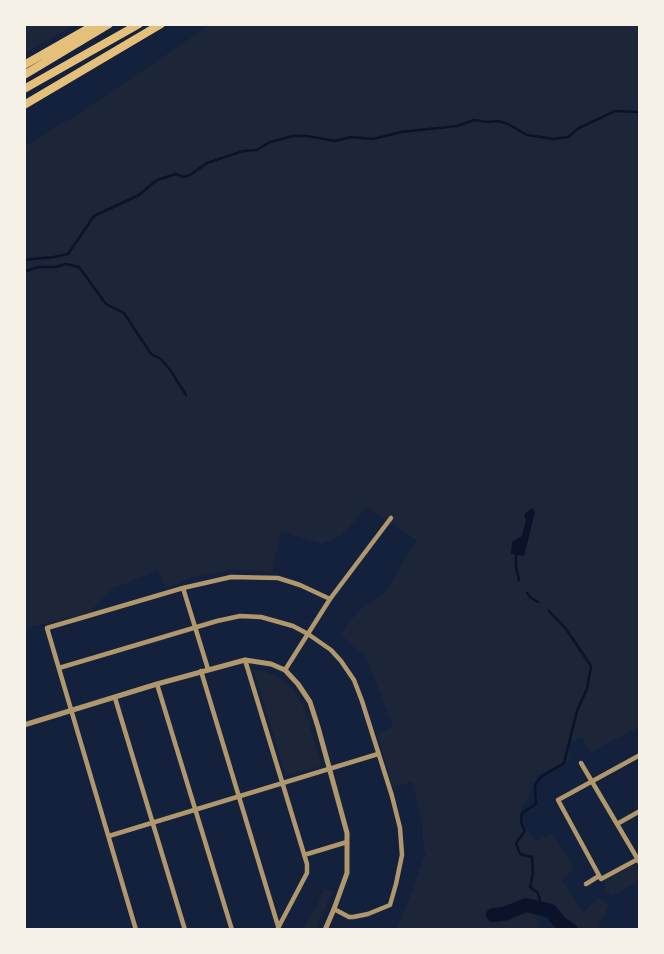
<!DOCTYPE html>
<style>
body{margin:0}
#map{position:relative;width:664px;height:954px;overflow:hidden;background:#14213d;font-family:"DM Sans",sans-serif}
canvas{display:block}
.frame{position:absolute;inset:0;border:26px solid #f6f1e7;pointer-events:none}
</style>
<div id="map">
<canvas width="664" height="954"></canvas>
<div class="frame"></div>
</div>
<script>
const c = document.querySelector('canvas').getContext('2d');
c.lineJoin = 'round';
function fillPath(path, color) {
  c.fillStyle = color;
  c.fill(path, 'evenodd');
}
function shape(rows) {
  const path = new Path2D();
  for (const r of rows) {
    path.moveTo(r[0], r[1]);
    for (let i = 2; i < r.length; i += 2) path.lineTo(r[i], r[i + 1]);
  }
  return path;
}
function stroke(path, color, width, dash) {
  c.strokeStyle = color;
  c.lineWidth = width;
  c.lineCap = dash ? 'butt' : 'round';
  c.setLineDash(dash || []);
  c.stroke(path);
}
const green = shape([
 [25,24,75,24,75,25,25,53],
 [210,25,639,25,639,727,590,753,582,737,567,746,572,759,538,775,519,816,536,841,552,834,574,868,563,881,583,913,599,898,610,905,599,924,599,929,578,929,561,920,554,909,539,906,534,911,540,929,395,929,397,929,403,915,426,852,424,852,422,823,412,782,393,787,377,733,393,727,366,657,340,634,359,610,383,595,417,540,367,507,341,536,322,544,281,531,272,572,237,569,190,578,166,588,158,571,111,589,89,613,31,627,25,634,25,146,78,114],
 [532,508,535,512,524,555,512,542,522,536,526,520,524,516],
 [253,669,264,671,277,676,287,683,295,692,303,705,322,766,286,775],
 [631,866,635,866,639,873,639,881,612,896,606,891,605,881],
 [324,889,333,891,315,929,303,929,317,906]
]);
const water = shape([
 [532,508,535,512,524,556,511,554,512,542,522,536,526,520,524,514]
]);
const stream = shape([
 [24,260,54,257,68,254,94,216,139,195,157,180,176,174,183,177,190,175,207,163,243,151,257,150,270,142,293,136,307,136,335,141,351,137,373,139,401,132,457,126,474,120,488,122,498,121,508,124,527,135,554,139,568,137,579,128,615,111,640,112],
 [24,272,38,267,55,267,66,264,79,267,106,304,124,313,151,354,161,359,171,371,186,395],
 [516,553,516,567,519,580],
 [527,593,530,597,538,602],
 [542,909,538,893,530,887,533,873,532,857,520,854,516,843,525,831,521,822,522,813,536,804,535,785,541,777,564,763,577,711,587,689,591,666,566,629,549,611]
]);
const river = shape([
 [493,915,504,914,526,905,551,911,559,922,571,930]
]);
const minor = shape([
 [183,588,208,669],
 [245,660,307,864,307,873,277,930],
 [59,668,217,621,240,616,261,617,293,626,308,634,331,650,341,661,354,680,362,701,392,796,400,828,402,855,396,884,390,905,368,914,353,917,349,917,334,909],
 [285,670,330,599,391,518],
 [201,671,278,926],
 [157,684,232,930],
 [115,698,185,930],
 [640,755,558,800,601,879,640,858],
 [581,763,640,863],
 [617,824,640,811],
 [109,836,378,754],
 [304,855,347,842],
 [586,884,599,876],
 [136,930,47,628,183,588,231,577,278,578,300,585,330,599]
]);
const tertiary = shape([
 [24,725,157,684,245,660,271,664,285,670,298,684,310,702,318,727,347,833,347,873,334,909,325,930]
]);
const motorway = shape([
 [24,65,96,24],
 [24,75,109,24],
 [24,89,139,24],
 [24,105,161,24]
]);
fillPath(green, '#1d2539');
fillPath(water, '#0b132b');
stroke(stream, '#0b132b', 2.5);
stroke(river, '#0b132b', 14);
stroke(minor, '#b1986c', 4.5);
stroke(tertiary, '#b1986c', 5);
stroke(motorway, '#e5c07b', 8);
</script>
